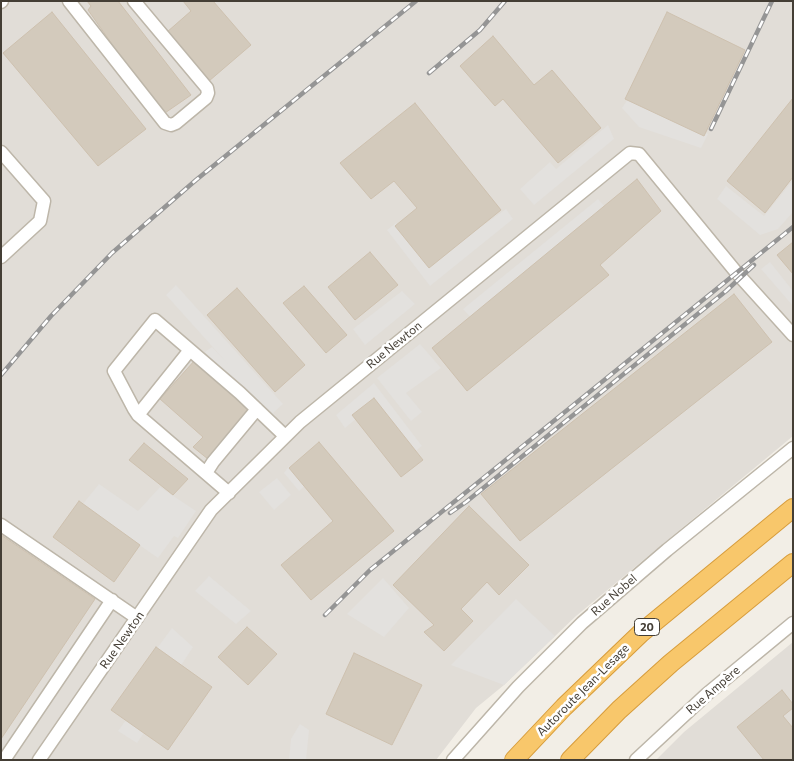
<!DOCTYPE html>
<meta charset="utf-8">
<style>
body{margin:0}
#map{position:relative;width:794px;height:761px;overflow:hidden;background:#f2eee6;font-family:Commissioner,sans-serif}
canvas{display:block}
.frame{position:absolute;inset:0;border:2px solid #443e35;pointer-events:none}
</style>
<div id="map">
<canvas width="794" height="761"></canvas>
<div class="frame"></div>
</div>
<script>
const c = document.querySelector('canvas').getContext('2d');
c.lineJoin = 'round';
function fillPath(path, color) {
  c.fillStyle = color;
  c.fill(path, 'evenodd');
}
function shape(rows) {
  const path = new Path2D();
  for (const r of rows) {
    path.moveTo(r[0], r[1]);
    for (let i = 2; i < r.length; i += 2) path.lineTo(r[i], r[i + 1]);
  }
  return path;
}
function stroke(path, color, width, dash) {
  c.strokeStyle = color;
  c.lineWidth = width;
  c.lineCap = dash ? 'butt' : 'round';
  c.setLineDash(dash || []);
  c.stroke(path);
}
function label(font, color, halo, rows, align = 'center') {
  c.font = font + ' Commissioner,sans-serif';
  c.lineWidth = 5;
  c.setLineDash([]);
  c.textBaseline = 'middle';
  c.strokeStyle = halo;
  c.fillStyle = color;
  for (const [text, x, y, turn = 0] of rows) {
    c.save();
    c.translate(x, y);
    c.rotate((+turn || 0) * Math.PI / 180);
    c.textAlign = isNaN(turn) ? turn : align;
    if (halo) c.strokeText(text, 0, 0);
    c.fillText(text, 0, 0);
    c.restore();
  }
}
const industrial = shape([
 [1,1,793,1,793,436,576,616,504,685,476,708,436,760,1,760],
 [793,642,793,760,656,760,684,732]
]);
const parking = shape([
 [628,99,652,108,708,134,701,148,639,127,622,108],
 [608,125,614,139,534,205,520,189,550,162,556,169],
 [793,180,793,212,778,229,760,235,717,199,726,186,764,216],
 [598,199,608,210,474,321,463,309],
 [506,209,513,219,430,286,387,230,396,223,432,266,478,229],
 [770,262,793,291,793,306,761,269],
 [176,285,283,404,273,413,276,416,271,422,205,352,212,347,228,364,166,295],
 [402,291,415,304,365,345,353,329],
 [420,344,441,368,406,393,422,412,411,421,377,378],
 [374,383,422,446,414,452,374,404,345,428,336,415],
 [289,466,306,485,299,491,284,473],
 [277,478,291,495,274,510,259,492],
 [99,484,138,511,160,487,196,511,178,538,174,536,158,558,82,505],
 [209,576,251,611,236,624,195,591],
 [383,578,409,608,384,637,347,614],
 [516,599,555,636,504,685,451,665],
 [172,628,193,647,180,667,155,651],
 [126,720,144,733,137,743,118,731],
 [300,724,309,730,306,760,289,760,291,739]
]);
const building = shape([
 [87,1,118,1,191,95,162,115,88,10,91,6,87,1],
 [183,1,213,1,251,45,209,81,167,32,191,11,183,1],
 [52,12,146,129,98,166,3,53,52,12],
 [667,12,745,50,704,136,625,99,667,12],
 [493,36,534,85,552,70,601,128,558,163,503,99,495,106,460,66,493,36],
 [793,98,793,177,765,213,727,181,793,98],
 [415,103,501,210,429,268,395,226,417,208,394,181,371,199,340,163,415,103],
 [637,179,661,211,600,265,609,275,467,391,432,348,637,179],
 [793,242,793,274,777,255,793,242],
 [370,252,398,285,355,320,328,287,370,252],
 [304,286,347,335,326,353,283,303,304,286],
 [237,288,305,365,275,392,207,315,237,288],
 [734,294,772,342,520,541,481,494,734,294],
 [195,360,253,410,208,459,193,447,203,437,160,399,195,360],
 [374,398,423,460,401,477,352,415,374,398],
 [319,442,394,531,311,600,281,565,333,521,289,468,319,442],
 [144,443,188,479,173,495,129,460,144,443],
 [79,501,140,545,114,582,53,537,79,501],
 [469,506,529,565,499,595,487,582,461,609,473,621,444,651,424,632,434,625,393,585,469,506],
 [1,535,95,599,1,739,1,535],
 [247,627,277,654,248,685,218,657,247,627],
 [156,647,212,687,168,750,111,710,156,647],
 [354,653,422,685,392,745,326,714,354,653],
 [782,690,793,704,793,708,783,716,793,728,793,760,764,760,737,727,782,690]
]);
const minor = shape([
 [69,1,165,123,171,125,176,123,206,98,208,93,207,88,134,1],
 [1,2,2,1],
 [1,152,44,201,40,221,1,257],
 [190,350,155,320,114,371,134,409,138,415,229,493],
 [138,415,190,350,240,393,285,436],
 [206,473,213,462,257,409],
 [1,525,137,618],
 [4,760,112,600],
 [39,760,211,510,300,422,630,153,639,154,736,272,793,335],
 [453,760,518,687,582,623,667,550,793,448],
 [636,760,707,694,793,623]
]);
const highway = shape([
 [514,760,564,707,641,633,793,508],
 [570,760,619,710,671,663,793,563]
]);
const rail = shape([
 [429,73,480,30,505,1],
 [711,129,772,1],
 [1,375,51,316,112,253,196,180,416,1],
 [450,513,466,502,726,291,754,265],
 [325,615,370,570,793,227]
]);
const shields = [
 [647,627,25]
];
const shieldNames = [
 ["20",647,627]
];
const streetNames = [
 ["Rue Newton",394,345,-39],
 ["Rue Nobel",614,595,-41],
 ["Rue Newton",122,640,-55],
 ["Autoroute Jean-Lesage",583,690,-45],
 ["Rue Ampère",713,690,-41]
];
fillPath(industrial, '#e1ddd7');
fillPath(parking, '#e3e1de');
fillPath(building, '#d3cabc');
stroke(building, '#cec1af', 1);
stroke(minor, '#bdb6a9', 15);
stroke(highway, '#d79c3b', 20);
stroke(minor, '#fff', 12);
stroke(highway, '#f8c76b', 18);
stroke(rail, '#959595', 4.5);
stroke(rail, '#fff', 2.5, [8]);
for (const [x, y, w] of shields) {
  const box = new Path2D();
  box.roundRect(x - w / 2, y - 8.5, w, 17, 4);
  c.fillStyle = '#fff';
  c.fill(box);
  stroke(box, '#443e35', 1);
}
label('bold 11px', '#443e35', null, shieldNames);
label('12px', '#443e35', '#fff', streetNames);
</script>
